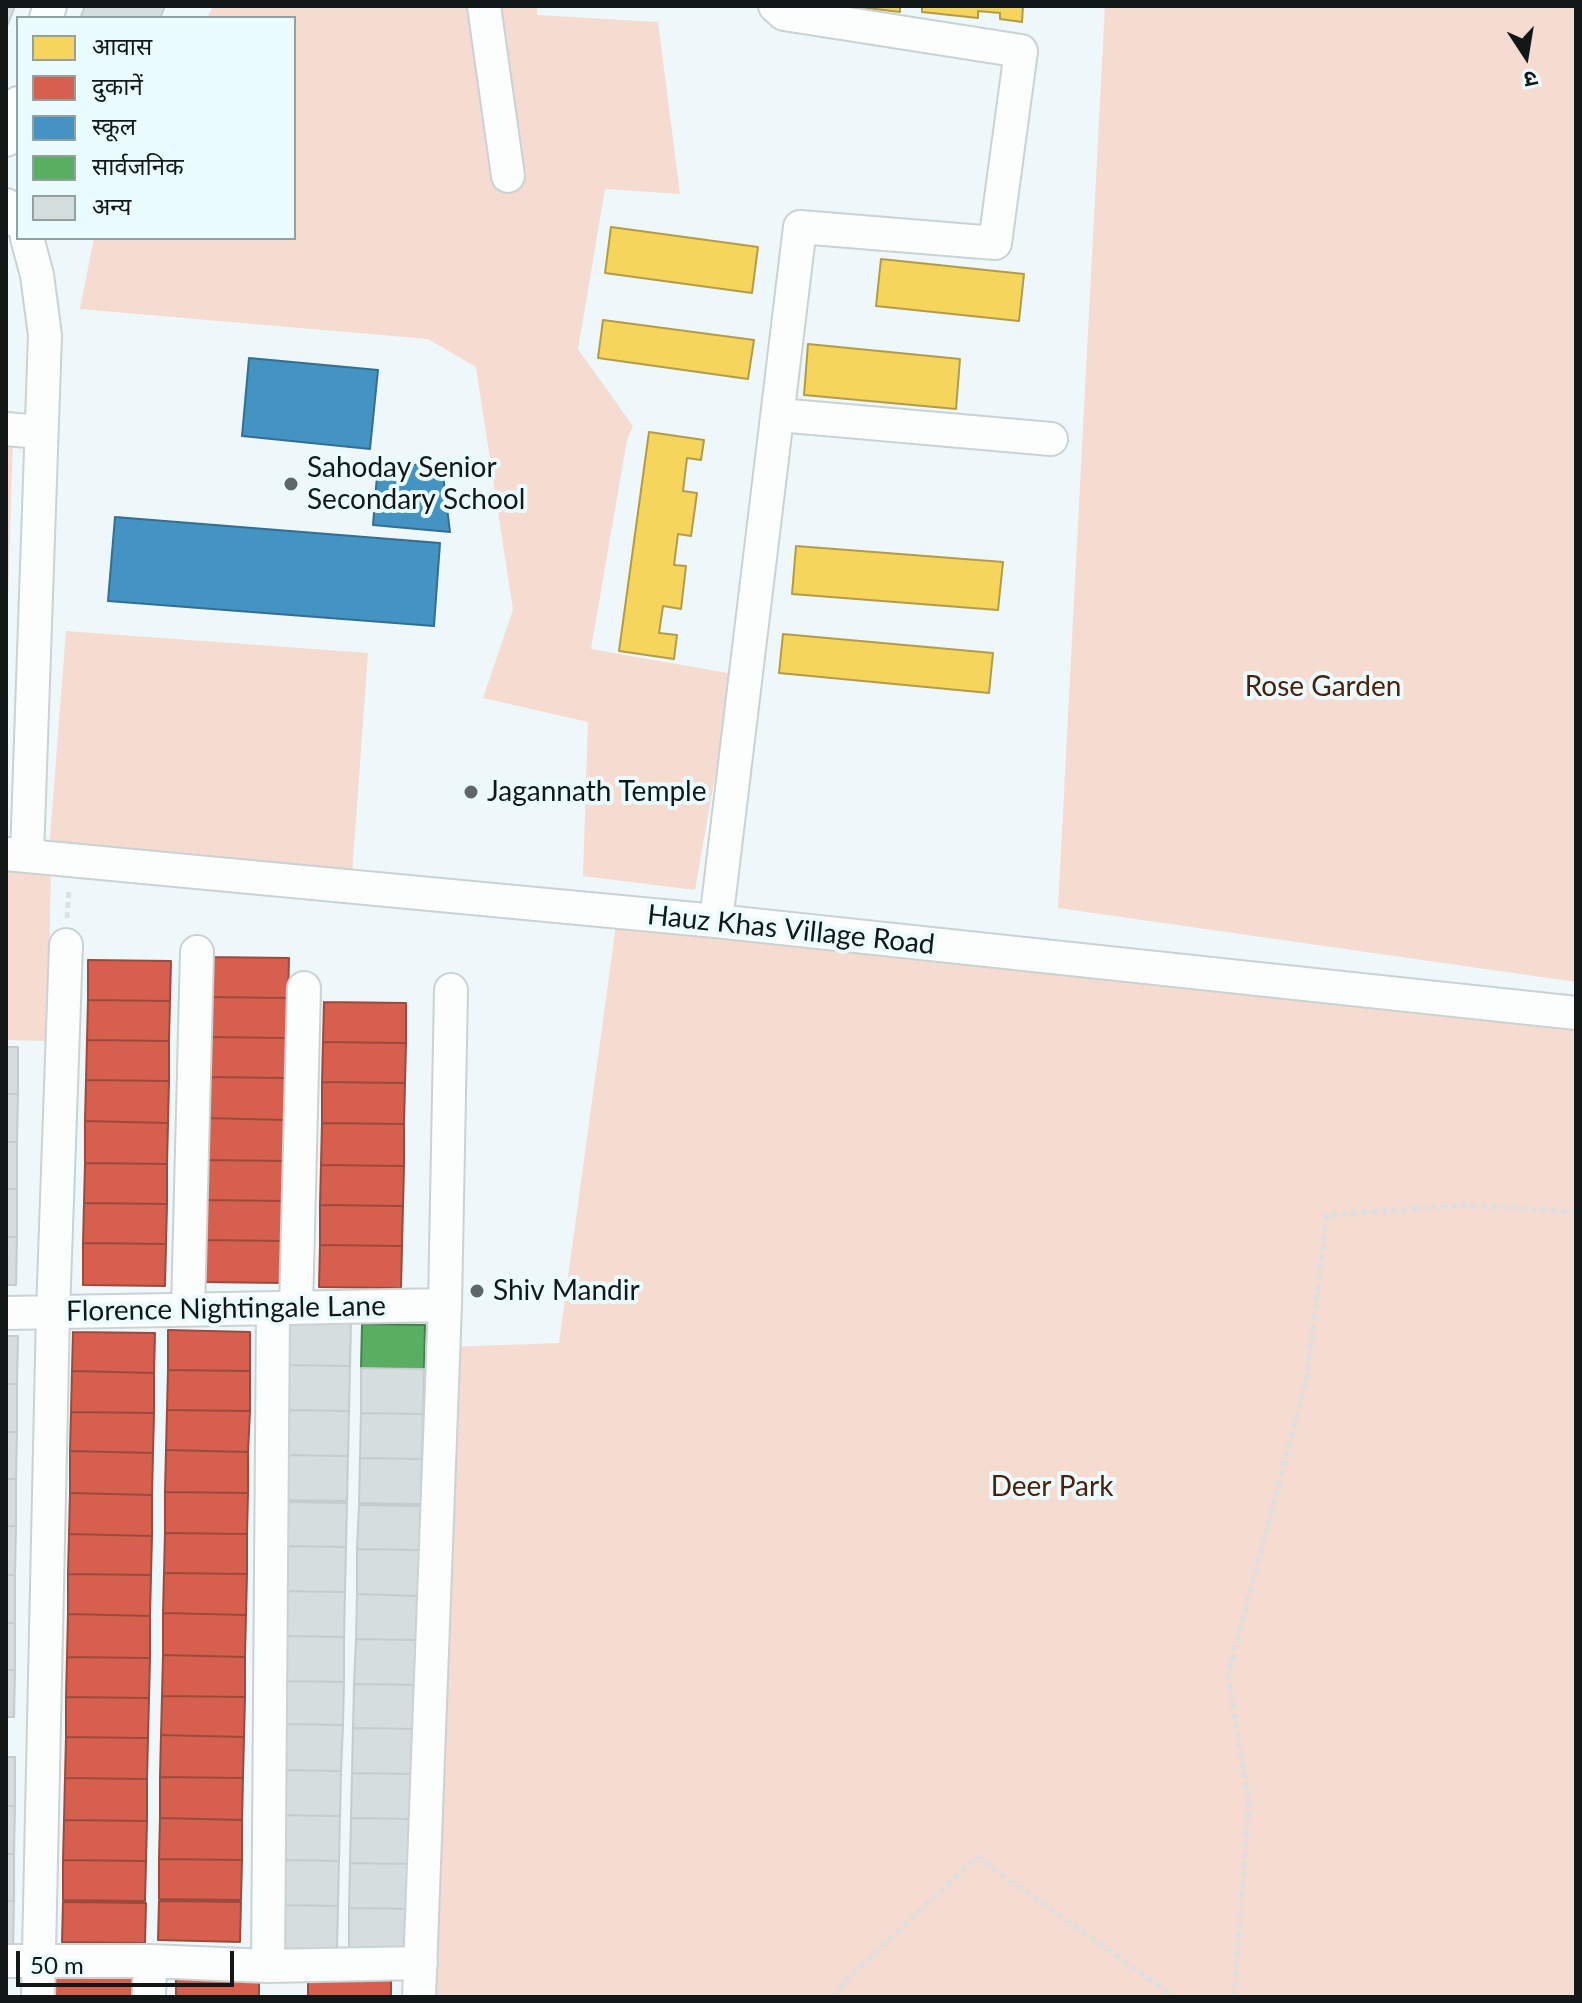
<!DOCTYPE html>
<meta charset="utf-8">
<style>
body{margin:0}
#map{position:relative;width:1582px;height:2003px;overflow:hidden;background:#eef8fa;font-family:Lato,"Noto Sans Devanagari",sans-serif}
canvas{display:block}
.frame{position:absolute;inset:0;border:8px solid #121818;pointer-events:none}
.legend{position:absolute;left:16px;top:16px;width:280px;height:224px;box-sizing:border-box;background:#eafcfe;border:2px solid #94a1a2;margin:0;padding:10px 14px;list-style:none;font-size:24px;color:#121818}
.legend li{display:flex;align-items:center;gap:16px;height:40px}
.legend b{width:40px;border:2px solid #94a1a2}
.north{position:absolute;left:1486px;top:16px;width:80px;height:80px;-webkit-text-stroke:6px #eafcfe;paint-order:stroke;rotate:168deg;font-size:22px;font-weight:700;line-height:32px;text-align:center;color:#121818}
.north::after{content:'';display:block;margin:auto;width:28px;height:36px;background:#121818;clip-path:polygon(50% 0,100% 100%,50% 72%,0 100%)}
.scale{position:absolute;left:16px;top:1951px;width:218px;height:36px;box-sizing:border-box;border:4px solid #121818;border-top:0;padding-left:10px;font-size:24px;line-height:28px;white-space:nowrap;color:#121818;-webkit-text-stroke:6px #eafcfe;paint-order:stroke}
</style>
<div id="map">
<canvas width="1582" height="2003"></canvas>
<div class="frame"></div>
<ul class="legend">
<li><b style="height:22px;background:#f6d55c"></b>आवास</li>
<li><b style="height:22px;background:#d6604d"></b>दुकानें</li>
<li><b style="height:22px;background:#4393c3"></b>स्कूल</li>
<li><b style="height:22px;background:#5aae61"></b>सार्वजनिक</li>
<li><b style="height:22px;background:#d5ddde"></b>अन्य</li>
</ul>
<div class="north">उ</div>
<div class="scale">50 m</div>
</div>
<script>
const c = document.querySelector('canvas').getContext('2d');
c.lineJoin = 'round';
function fillPath(path, color) {
  c.fillStyle = color;
  c.fill(path, 'evenodd');
}
function shape(rows) {
  const path = new Path2D();
  for (const r of rows) {
    path.moveTo(r[0], r[1]);
    for (let i = 2; i < r.length; i += 2) path.lineTo(r[i], r[i + 1]);
  }
  return path;
}
function stroke(path, color, width, dash) {
  c.strokeStyle = color;
  c.lineWidth = width;
  c.lineCap = dash ? 'butt' : 'round';
  c.setLineDash(dash || []);
  c.stroke(path);
}
function label(font, color, halo, rows, align = 'center') {
  c.font = font + ' Lato,sans-serif';
  c.lineWidth = 8;
  c.setLineDash([]);
  c.textBaseline = 'middle';
  c.strokeStyle = halo;
  c.fillStyle = color;
  for (const [text, x, y, turn = 0] of rows) {
    c.save();
    c.translate(x, y);
    c.rotate((+turn || 0) * Math.PI / 180);
    c.textAlign = isNaN(turn) ? turn : align;
    if (halo) c.strokeText(text, 0, 0);
    c.fillText(text, 0, 0);
    c.restore();
  }
}
const green = shape([
 [213,6,537,6,537,15,658,22,680,194,605,189,578,349,633,426,627,440,591,649,733,674,695,890,583,876,588,722,483,698,513,610,476,367,428,339,80,309,94,238,294,238,294,18,207,18],
 [1105,6,1576,6,1576,982,1058,908],
 [6,434,13,434,6,664],
 [66,631,368,653,352,874,49,852],
 [6,871,51,872,47,1041,6,1040],
 [616,925,1576,1031,1576,1997,437,1997,447,1347,559,1343]
]);
const homes = shape([
 [850,6,900,6,900,12,850,6],
 [922,6,1023,6,1022,22,1000,19,1000,13,978,11,978,18,922,12,922,6],
 [611,227,758,247,752,293,605,273,611,227],
 [881,259,1024,274,1019,321,876,306,881,259],
 [603,320,754,340,748,379,598,358,603,320],
 [808,344,960,359,956,409,804,395,808,344],
 [649,432,704,440,701,460,687,458,683,491,697,493,691,536,678,534,674,565,686,566,681,609,663,606,659,633,677,635,674,659,619,651,649,432],
 [796,546,1003,562,998,610,792,594,796,546],
 [783,634,993,653,989,693,779,673,783,634]
]);
const shops = shape([
 [207,957,289,958,288,998,206,997,207,957],
 [88,960,171,961,170,1001,88,1000,88,960],
 [206,997,288,998,288,1038,205,1037,206,997],
 [88,1000,170,1001,169,1041,87,1040,88,1000],
 [324,1002,406,1003,406,1043,323,1042,324,1002],
 [205,1037,288,1038,287,1078,204,1077,205,1037],
 [87,1040,169,1041,169,1081,86,1080,87,1040],
 [323,1042,406,1043,405,1083,322,1082,323,1042],
 [204,1077,287,1078,286,1120,204,1118,204,1077],
 [86,1080,169,1081,168,1123,85,1121,86,1080],
 [322,1082,405,1083,404,1124,322,1123,322,1082],
 [204,1118,286,1120,286,1161,203,1160,204,1118],
 [85,1121,168,1123,167,1164,85,1163,85,1121],
 [322,1123,404,1124,404,1166,321,1165,322,1123],
 [203,1160,286,1161,285,1201,202,1200,203,1160],
 [85,1163,167,1164,167,1204,84,1203,85,1163],
 [321,1165,404,1166,403,1206,320,1205,321,1165],
 [202,1200,285,1201,284,1241,202,1240,202,1200],
 [84,1203,167,1204,166,1244,83,1243,84,1203],
 [320,1205,403,1206,402,1246,320,1245,320,1205],
 [202,1240,284,1241,284,1283,201,1282,202,1240],
 [83,1243,166,1244,165,1286,83,1285,83,1243],
 [320,1245,402,1246,401,1288,319,1287,320,1245],
 [168,1330,250,1332,250,1371,168,1370,168,1330],
 [73,1332,155,1333,154,1373,72,1371,73,1332],
 [168,1370,250,1371,250,1411,167,1410,168,1370],
 [72,1371,154,1373,154,1413,71,1412,72,1371],
 [167,1410,250,1411,248,1452,166,1450,167,1410],
 [71,1412,154,1413,153,1453,70,1451,71,1412],
 [166,1450,248,1452,248,1493,165,1492,166,1450],
 [70,1451,153,1453,152,1495,70,1493,70,1451],
 [165,1492,248,1493,247,1534,165,1533,165,1492],
 [70,1493,152,1495,152,1536,69,1534,70,1493],
 [165,1533,247,1534,247,1574,164,1573,165,1533],
 [69,1534,152,1536,151,1575,68,1574,69,1534],
 [164,1573,247,1574,246,1615,163,1613,164,1573],
 [68,1574,151,1575,150,1616,68,1614,68,1574],
 [163,1613,246,1615,245,1657,163,1655,163,1613],
 [68,1614,150,1616,150,1658,67,1657,68,1614],
 [163,1655,245,1657,245,1697,162,1696,163,1655],
 [67,1657,150,1658,149,1698,66,1697,67,1657],
 [162,1696,245,1697,244,1737,161,1735,162,1696],
 [66,1697,149,1698,148,1738,66,1737,66,1697],
 [161,1735,244,1737,243,1778,160,1777,161,1735],
 [66,1737,148,1738,147,1779,65,1778,66,1737],
 [160,1777,243,1778,242,1820,160,1818,160,1777],
 [65,1778,147,1779,147,1821,64,1820,65,1778],
 [160,1818,242,1820,242,1860,159,1859,160,1818],
 [64,1820,147,1821,146,1861,63,1860,64,1820],
 [159,1859,242,1860,241,1900,159,1899,159,1859],
 [63,1860,146,1861,145,1901,63,1900,63,1860],
 [159,1901,241,1902,240,1942,158,1940,159,1901],
 [63,1902,146,1903,145,1943,62,1942,63,1902],
 [51,1968,136,1970,135,1997,52,1997,51,1968],
 [176,1974,259,1977,259,1997,176,1997,176,1974],
 [308,1978,391,1980,391,1997,308,1997,308,1978]
]);
const schools = shape([
 [249,358,378,370,370,449,242,436,249,358],
 [378,463,442,466,450,532,373,525,378,463],
 [115,517,440,543,434,626,108,601,115,517]
]);
const public = shape([
 [362,1324,425,1325,424,1369,361,1368,362,1324]
]);
const building = shape([
 [6,6,15,6,6,29,6,6],
 [85,6,165,6,160,18,86,18,81,16,85,6],
 [6,1047,18,1047,18,1094,6,1094,6,1047],
 [6,1094,18,1094,17,1142,6,1142,6,1094],
 [6,1142,17,1142,17,1189,6,1189,6,1142],
 [6,1189,17,1189,17,1237,6,1237,6,1189],
 [6,1237,17,1237,16,1285,6,1285,6,1237],
 [288,1321,351,1322,350,1366,287,1365,288,1321],
 [6,1336,18,1336,17,1384,6,1384,6,1336],
 [287,1365,350,1366,349,1411,287,1410,287,1365],
 [361,1368,424,1369,423,1414,361,1413,361,1368],
 [6,1384,17,1384,17,1432,6,1432,6,1384],
 [287,1410,349,1411,348,1456,286,1455,287,1410],
 [361,1413,423,1414,422,1459,360,1458,361,1413],
 [6,1432,17,1432,16,1479,6,1479,6,1432],
 [286,1455,348,1456,347,1501,285,1500,286,1455],
 [360,1458,422,1459,421,1504,359,1503,360,1458],
 [6,1479,16,1479,16,1526,6,1526,6,1479],
 [285,1502,347,1503,346,1547,284,1546,285,1502],
 [359,1505,421,1506,420,1550,357,1549,359,1505],
 [6,1526,16,1526,15,1575,6,1575,6,1526],
 [284,1546,346,1547,345,1592,283,1591,284,1546],
 [357,1549,420,1550,419,1596,357,1594,357,1549],
 [6,1575,15,1575,15,1623,6,1623,6,1575],
 [283,1591,345,1592,344,1637,282,1636,283,1591],
 [357,1594,419,1596,418,1640,356,1639,357,1594],
 [6,1623,15,1623,15,1670,6,1670,6,1623],
 [282,1636,344,1637,344,1682,281,1681,282,1636],
 [356,1639,418,1640,417,1685,354,1684,356,1639],
 [6,1670,15,1670,14,1717,6,1717,6,1670],
 [281,1681,344,1682,343,1725,280,1724,281,1681],
 [354,1684,417,1685,416,1729,353,1728,354,1684],
 [280,1724,343,1725,341,1771,278,1770,280,1724],
 [353,1728,416,1729,415,1774,352,1773,353,1728],
 [6,1757,15,1757,15,1806,6,1806,6,1757],
 [278,1770,341,1771,340,1816,277,1815,278,1770],
 [352,1773,415,1774,414,1819,351,1818,352,1773],
 [6,1806,15,1806,14,1854,6,1854,6,1806],
 [277,1815,340,1816,339,1861,277,1860,277,1815],
 [351,1818,414,1819,413,1864,350,1863,351,1818],
 [6,1854,14,1854,14,1901,6,1901,6,1854],
 [277,1860,339,1861,338,1906,276,1905,277,1860],
 [350,1863,413,1864,412,1909,349,1908,350,1863],
 [6,1901,14,1901,13,1948,6,1948,6,1901],
 [276,1905,338,1906,337,1951,275,1950,276,1905],
 [349,1908,412,1909,411,1954,349,1953,349,1908]
]);
const path = shape([
 [67,918,69,888],
 [833,1997,845,1981,977,1857,1175,1997],
 [1234,1997,1249,1803,1228,1675,1306,1381,1327,1215,1467,1205,1576,1212]
]);
const minor = shape([
 [484,6,508,176],
 [46,18,50,6],
 [6,140,18,103],
 [6,205,18,222],
 [27,238,37,275,45,335,27,855],
 [779,415,1051,439],
 [6,429,40,432],
 [6,854,716,921,1576,1013],
 [716,921,800,227,995,243,1021,51,784,14,775,6],
 [296,1308,304,988],
 [188,1309,197,952],
 [6,1313,445,1305],
 [6,1961,150,1961,268,1966,421,1963],
 [268,1966,273,1308],
 [38,1997,53,1312,66,945],
 [149,1997,150,1961],
 [419,1997,445,1305,451,990]
]);
const markers = [
 [291,484,8,"#5f6667"],
 [471,792,8,"#5f6667"],
 [477,1291,8,"#5f6667"]
];
const poiNames = [
 ["Sahoday Senior",307,468],
 ["Secondary School",307,500],
 ["Jagannath Temple",487,792],
 ["Shiv Mandir",493,1291]
];
const parkNames = [
 ["Rose Garden",1323,687],
 ["Deer Park",1052,1487]
];
const streetNames = [
 ["Hauz Khas Village Road",791,930,6],
 ["Florence Nightingale Lane",226,1309,-1]
];
fillPath(green, '#f5dbd0');
fillPath(homes, '#f6d55c');
stroke(homes, '#b29c48', 2);
fillPath(shops, '#d6604d');
stroke(shops, '#9b4a3d', 2);
fillPath(schools, '#4393c3');
stroke(schools, '#346e90', 2);
fillPath(public, '#5aae61');
stroke(public, '#44814b', 2);
fillPath(building, '#d5ddde');
stroke(building, '#c5cccd', 2);
stroke(minor, '#cad2d3', 36);
stroke(path, '#dde0e0', 5, [6, 4]);
stroke(minor, '#fcfefe', 32);
for (const [x, y, r, color] of markers) {
  const dot = new Path2D();
  dot.arc(x, y, r, 0, 2 * Math.PI);
  c.fillStyle = color;
  c.fill(dot);
  stroke(dot, '#eafcfe', 3);
}
label('28px', '#121818', '#eafcfe', poiNames, 'left');
label('28px', '#4d2009', '#eafcfe', parkNames);
label('28px', '#121818', '#eafcfe', streetNames);
</script>
